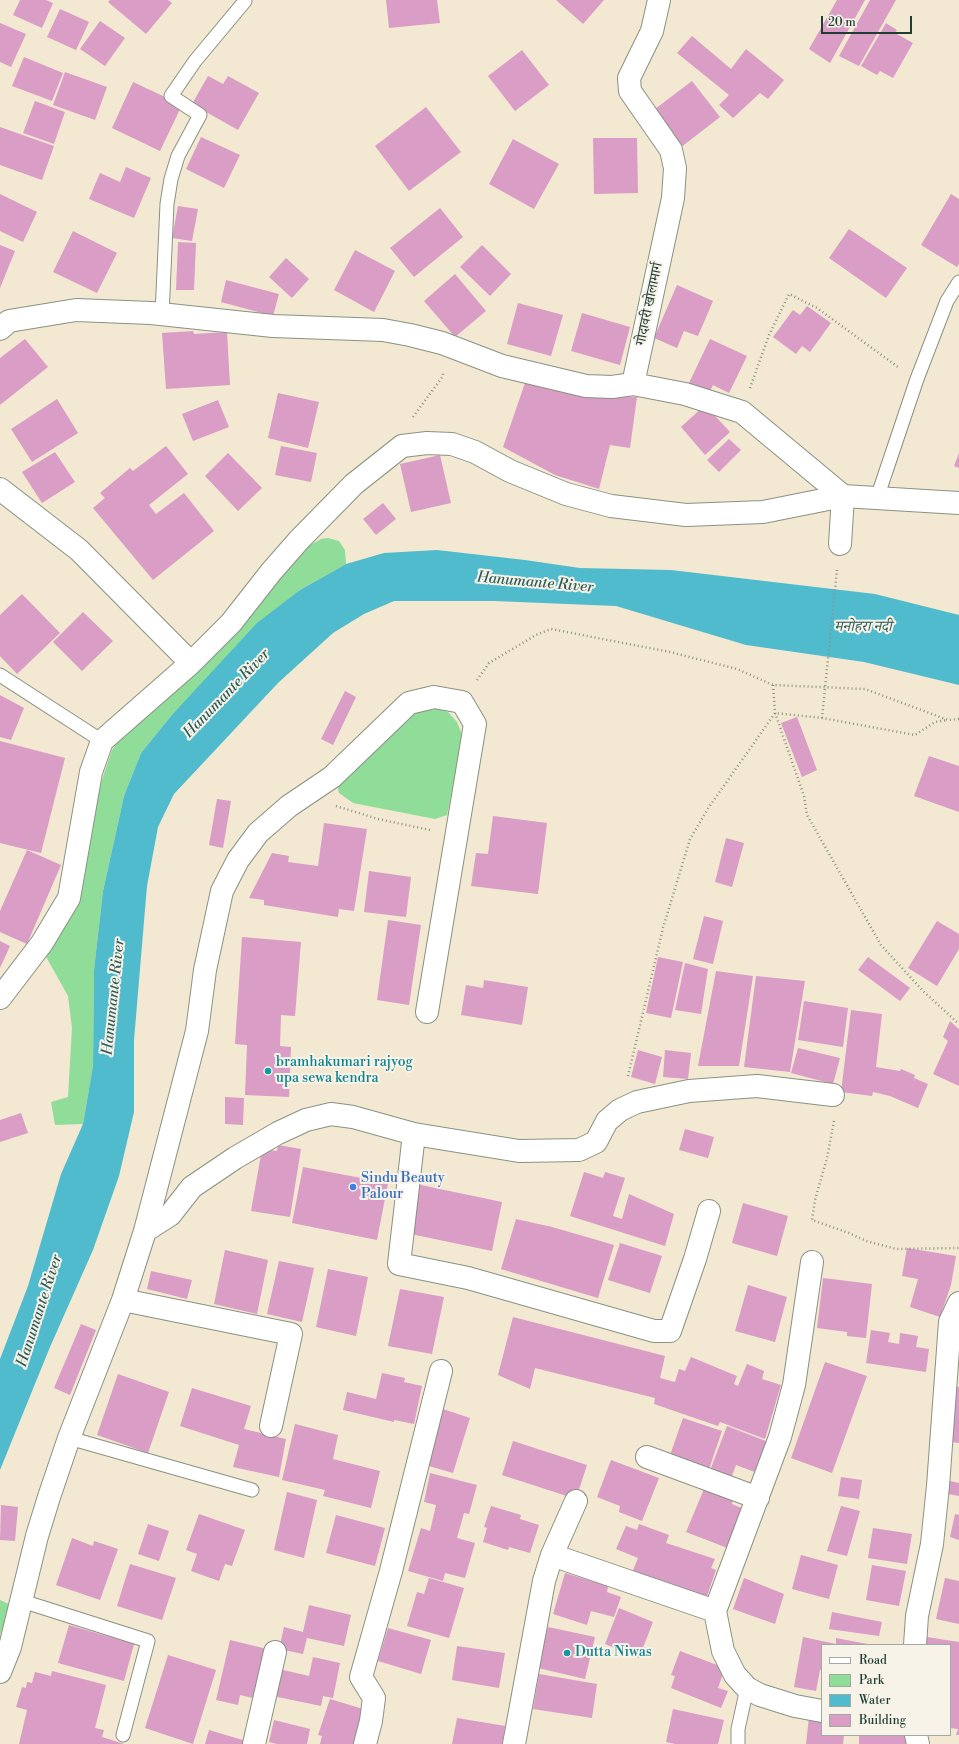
<!DOCTYPE html>
<meta charset="utf-8">
<style>
body{margin:0}
#map{position:relative;width:959px;height:1744px;overflow:hidden;background:#f3e8d2;font-family:"Libre Bodoni",serif}
canvas{display:block}
.legend{position:absolute;left:821px;top:1644px;width:130px;height:92px;box-sizing:border-box;background:#f7f3e8;border:1px solid #a1aaa0;margin:0;padding:5px 7px;list-style:none;font-size:12px;color:#1f3d34}
.legend li{display:flex;align-items:center;gap:8px;height:20px}
.legend b{width:20px;border:1px solid #a1aaa0}
.scale{position:absolute;left:821px;top:16px;width:91px;height:18px;box-sizing:border-box;border:2px solid #1f3d34;border-top:0;padding-left:5px;font-size:12px;line-height:14px;white-space:nowrap;color:#1f3d34;-webkit-text-stroke:3px #f7f3e8;paint-order:stroke}
</style>
<div id="map">
<canvas width="959" height="1744"></canvas>
<ul class="legend">
<li><b style="height:5px;background:#fff"></b>Road</li>
<li><b style="height:11px;background:#90dc99"></b>Park</li>
<li><b style="height:11px;background:#51bbce"></b>Water</li>
<li><b style="height:11px;background:#d99dc6"></b>Building</li>
</ul>
<div class="scale">20 m</div>
</div>
<script>
const c = document.querySelector('canvas').getContext('2d');
c.lineJoin = 'round';
function fillPath(path, color) {
  c.fillStyle = color;
  c.fill(path, 'evenodd');
}
function shape(rows) {
  const path = new Path2D();
  for (const r of rows) {
    path.moveTo(r[0], r[1]);
    for (let i = 2; i < r.length; i += 2) path.lineTo(r[i], r[i + 1]);
  }
  return path;
}
function stroke(path, color, width, dash) {
  c.strokeStyle = color;
  c.lineWidth = width;
  c.lineCap = dash ? 'butt' : 'round';
  c.setLineDash(dash || []);
  c.stroke(path);
}
function label(font, color, halo, rows, align = 'center') {
  c.font = font + ' "Libre Bodoni","Noto Serif Devanagari",serif';
  c.lineWidth = 4;
  c.setLineDash([]);
  c.textBaseline = 'middle';
  c.strokeStyle = halo;
  c.fillStyle = color;
  for (const [text, x, y, turn = 0] of rows) {
    c.save();
    c.translate(x, y);
    c.rotate((+turn || 0) * Math.PI / 180);
    c.textAlign = isNaN(turn) ? turn : align;
    if (halo) c.strokeText(text, 0, 0);
    c.fillText(text, 0, 0);
    c.restore();
  }
}
const green = shape([
 [328,538,339,541,345,550,346,564,300,590,171,716,141,753,124,796,103,891,94,970,93,1066,83,1124,55,1125,51,1102,68,1097,72,1028,68,996,44,953,112,750,119,740,305,548,321,539],
 [439,709,448,712,457,722,461,732,461,747,447,815,435,819,353,803,339,793,337,785,413,715,421,711],
 [0,1600,11,1605,0,1635]
]);
const water = shape([
 [437,550,525,560,580,568,671,570,875,594,959,615,959,685,864,662,746,645,616,606,494,601,394,601,364,614,333,633,278,683,174,794,158,827,147,886,134,1040,134,1112,119,1176,93,1250,50,1347,0,1470,0,1359,28,1286,61,1174,83,1124,93,1066,94,970,103,891,124,796,141,753,171,716,257,623,300,590,346,564,384,553]
]);
const building = shape([
 [20,0,46,0,53,3,42,28,13,15],
 [110,0,168,0,172,3,146,34,108,2],
 [386,0,437,0,440,23,389,28],
 [556,0,604,0,583,24],
 [837,0,865,0,830,63,809,49],
 [870,0,896,0,859,66,839,56],
 [60,9,89,22,76,50,47,37],
 [100,21,125,38,105,66,80,49],
 [0,23,26,34,11,67,0,62],
 [886,23,897,30,895,33,913,43,893,78,880,71,877,75,861,66],
 [692,36,731,69,746,49,784,80,768,99,760,93,733,118,719,105,729,95,677,53],
 [522,50,549,85,515,111,488,76],
 [24,57,63,73,52,101,12,86],
 [65,72,107,87,95,120,53,105],
 [208,76,223,84,228,76,259,93,238,130,192,104],
 [692,81,720,117,680,148,651,112],
 [133,82,182,105,160,151,112,128],
 [35,101,65,112,54,144,23,133],
 [426,107,461,152,409,191,375,146],
 [0,127,54,146,42,180,0,165],
 [201,137,240,155,224,188,186,169],
 [593,138,637,138,638,193,594,194],
 [513,139,559,164,534,209,489,184],
 [126,167,151,178,134,218,89,199,100,173,120,182],
 [0,194,37,212,23,242,0,231],
 [951,194,959,199,959,264,957,267,921,245],
 [178,206,198,209,192,241,172,238],
 [440,208,463,237,414,277,390,248],
 [849,229,907,268,886,298,829,258],
 [73,231,117,253,97,293,53,272],
 [178,242,196,243,194,290,176,290],
 [0,245,15,251,0,288],
 [482,245,511,274,490,296,460,267],
 [355,250,395,271,374,312,334,290],
 [286,258,309,279,292,298,269,277],
 [455,274,486,311,455,337,424,301],
 [226,280,279,294,273,316,221,302],
 [677,285,713,301,698,336,684,331,677,348,654,338],
 [518,303,563,315,551,356,507,344],
 [807,306,831,323,810,352,802,346,796,354,773,337,793,310,800,315],
 [582,313,630,327,620,365,571,351],
 [193,331,194,334,227,332,230,385,166,389,162,333],
 [25,339,48,367,0,405,0,358],
 [710,339,747,356,729,393,713,385,708,395,688,385],
 [526,380,604,397,637,397,630,448,610,445,599,489,555,475,503,447],
 [278,393,319,402,308,448,268,438],
 [57,399,78,433,32,462,11,429],
 [218,400,229,427,193,441,182,414],
 [705,405,730,432,705,455,681,427],
 [729,439,741,450,719,472,707,460],
 [166,446,188,474,149,505,156,514,184,493,214,531,153,580,93,508,105,498,100,493,130,468,133,471],
 [281,446,317,453,311,482,275,475],
 [55,452,75,482,42,503,22,472],
 [228,453,262,488,238,511,205,476],
 [959,453,959,468,954,466],
 [440,455,451,503,411,512,400,464],
 [383,503,396,519,376,535,363,519],
 [22,594,60,633,17,674,0,656,0,615],
 [83,612,113,641,82,671,53,642],
 [345,691,356,697,333,745,321,739],
 [0,695,24,708,11,740,0,737],
 [797,717,817,770,802,777,781,723],
 [0,741,65,758,41,853,0,843],
 [929,756,959,766,959,812,914,796],
 [217,799,231,801,223,848,209,845],
 [493,816,547,823,538,894,471,886,476,853,488,854],
 [324,823,367,829,354,911,339,909,338,917,264,905,264,900,249,898,272,853,289,856,288,862,318,866],
 [726,838,744,843,732,887,715,882],
 [27,850,61,865,27,944,0,932,0,911],
 [369,871,411,877,406,917,364,912],
 [704,916,723,921,713,964,693,959],
 [388,920,421,925,409,1005,377,1000],
 [937,921,959,934,959,949,937,986,908,968],
 [242,937,301,942,295,1016,281,1015,280,1046,291,1047,289,1097,245,1095,247,1045,235,1044],
 [0,941,10,946,0,968],
 [658,957,683,962,671,1018,646,1013],
 [868,957,910,988,900,1001,858,970],
 [685,963,708,969,701,1014,675,1010],
 [716,971,753,976,739,1066,698,1066],
 [756,976,805,981,790,1072,744,1067],
 [484,980,528,987,522,1025,461,1015,466,985,483,988],
 [804,1001,848,1008,843,1047,798,1040],
 [851,1010,882,1014,876,1067,900,1071,901,1069,915,1075,914,1078,928,1084,918,1108,890,1096,873,1092,872,1096,841,1092],
 [950,1021,959,1029,959,1086,933,1074,948,1041,943,1037],
 [798,1048,840,1058,833,1084,791,1073],
 [638,1050,662,1057,655,1084,631,1077],
 [665,1050,691,1053,688,1079,663,1077],
 [225,1097,244,1098,243,1125,225,1124],
 [21,1113,28,1133,0,1142,0,1120],
 [685,1129,714,1137,708,1158,679,1150],
 [278,1145,301,1149,290,1217,251,1211,262,1149,277,1151],
 [303,1167,388,1183,377,1240,292,1223],
 [584,1172,603,1178,605,1172,625,1178,613,1216,622,1219,629,1194,674,1214,665,1246,570,1216],
 [416,1184,502,1202,492,1251,406,1233],
 [743,1203,788,1216,777,1256,732,1243],
 [516,1219,552,1227,614,1245,598,1298,501,1269],
 [620,1243,662,1256,650,1293,608,1280],
 [907,1248,956,1256,951,1285,940,1317,910,1307,918,1279,902,1276],
 [225,1250,268,1260,257,1314,214,1304],
 [279,1261,314,1268,302,1322,267,1314],
 [328,1269,368,1277,356,1336,316,1327],
 [151,1271,192,1280,187,1299,147,1289],
 [823,1278,872,1284,866,1338,847,1336,847,1332,817,1328],
 [748,1285,787,1297,775,1342,735,1331],
 [400,1289,444,1297,432,1354,388,1346],
 [513,1317,665,1356,660,1378,675,1382,679,1369,685,1371,691,1357,737,1376,734,1384,738,1386,747,1364,764,1371,762,1379,781,1385,765,1439,720,1422,718,1426,654,1404,655,1398,535,1368,530,1389,498,1375],
 [81,1324,96,1330,70,1395,54,1388],
 [871,1330,890,1333,888,1342,899,1344,900,1333,918,1336,916,1347,929,1349,926,1372,866,1363],
 [825,1362,867,1376,832,1473,791,1458],
 [382,1373,405,1378,404,1382,422,1386,414,1424,394,1420,394,1422,343,1410,347,1392,376,1399],
 [118,1374,169,1392,148,1453,97,1435],
 [955,1386,959,1387,959,1443,949,1442],
 [192,1388,251,1406,244,1429,286,1439,279,1477,233,1467,239,1445,180,1426],
 [440,1408,470,1418,453,1473,422,1464],
 [683,1418,722,1431,708,1472,669,1458],
 [295,1424,338,1435,333,1459,380,1471,371,1508,323,1496,325,1490,282,1480],
 [727,1426,771,1443,760,1474,736,1465,730,1481,709,1473],
 [513,1441,587,1465,576,1499,502,1475],
 [611,1460,659,1478,642,1521,619,1512,620,1506,597,1497],
 [430,1473,477,1485,469,1514,464,1513,457,1538,475,1543,465,1578,445,1573,443,1581,408,1571,421,1528,430,1531,436,1505,424,1502],
 [841,1477,862,1480,859,1499,838,1496],
 [946,1480,959,1483,959,1496,943,1493],
 [704,1489,733,1498,732,1504,746,1510,730,1549,686,1532],
 [287,1492,317,1500,304,1558,274,1550],
 [1,1505,18,1507,15,1541,0,1540],
 [491,1506,521,1515,520,1519,539,1525,530,1553,509,1547,508,1550,483,1542,487,1528,484,1527],
 [841,1506,860,1511,847,1556,827,1551],
 [199,1514,245,1530,232,1566,225,1564,219,1581,191,1571,197,1554,186,1550],
 [955,1514,959,1515,959,1540,950,1537],
 [336,1515,385,1528,375,1566,326,1553],
 [148,1524,169,1531,159,1561,138,1554],
 [639,1524,669,1535,666,1543,715,1559,711,1568,716,1570,706,1599,632,1573,638,1558,616,1549,626,1526,637,1530],
 [873,1528,912,1534,907,1564,868,1558],
 [72,1538,93,1546,94,1541,118,1549,100,1600,56,1585],
 [801,1555,838,1565,829,1599,792,1589],
 [130,1564,176,1578,162,1620,117,1606],
 [872,1565,906,1571,899,1606,866,1600],
 [565,1573,608,1586,607,1592,621,1597,614,1617,591,1611,587,1625,553,1614],
 [429,1578,464,1588,449,1638,407,1626,417,1592,424,1594],
 [744,1578,784,1594,775,1624,733,1609],
 [945,1578,959,1581,959,1624,936,1619],
 [309,1605,351,1615,344,1646,307,1638,303,1654,279,1649,284,1627,303,1632],
 [619,1608,653,1622,639,1658,605,1644],
 [832,1612,882,1622,879,1636,829,1629],
 [69,1625,134,1644,124,1681,58,1663],
 [548,1627,595,1637,585,1679,538,1668],
 [388,1628,431,1640,421,1674,378,1661],
 [803,1637,836,1644,836,1638,873,1645,822,1645,822,1670,820,1670,816,1691,794,1687],
 [927,1637,959,1642,959,1735,956,1735,958,1729,950,1728,950,1645,926,1645],
 [230,1640,267,1649,257,1699,240,1695,238,1705,216,1700],
 [457,1646,505,1653,499,1688,452,1680],
 [680,1651,725,1668,718,1688,728,1691,721,1708,671,1688,675,1676,671,1675],
 [168,1655,216,1670,193,1744,145,1728],
 [313,1657,340,1663,333,1698,323,1696,321,1706,273,1696,279,1669,309,1676],
 [52,1671,106,1685,95,1728,104,1730,102,1737,124,1744,19,1744,27,1710,16,1707,22,1687,26,1688,27,1682,32,1683,35,1672,51,1676],
 [539,1674,597,1684,592,1718,533,1709],
 [330,1699,366,1710,355,1744,320,1744,322,1736,318,1735],
 [673,1709,724,1720,718,1744,675,1744,666,1742],
 [809,1717,822,1718,822,1735,844,1735,843,1744,806,1744],
 [457,1718,505,1726,502,1744,452,1744],
 [274,1720,310,1729,307,1744,277,1744,269,1742],
 [209,1730,246,1741,245,1744,205,1744],
 [859,1735,906,1735,910,1744,859,1744]
]);
const path = shape([
 [750,388,769,335,789,294,817,308,898,367],
 [413,417,443,376,443,372],
 [477,680,489,663,536,635,551,629,670,652,737,669,773,685,865,689,948,720,959,719],
 [773,685,775,713,804,796,807,815,881,945,923,991,959,1024],
 [822,718,837,570],
 [336,806,378,819,430,830],
 [628,1076,663,928,690,839,709,807,775,713,822,718,915,735,935,722,948,720],
 [834,1121,827,1158,815,1200,812,1220,849,1233,866,1241,896,1249,959,1248]
]);
const lane = shape([
 [162,315,167,204,171,179,178,156,200,115,171,96,195,61,245,1],
 [877,498,917,379,947,301,959,282],
 [0,675,102,741],
 [69,1438,252,1490],
 [22,1601,148,1641,123,1735],
 [738,1744,738,1729,747,1688]
]);
const street = shape([
 [659,0,652,31,629,78,630,91,671,150,675,168,673,198,633,384,685,394,742,412,843,496],
 [0,329,9,321,76,310,151,313,273,326,383,330,410,335,442,343,502,366,586,386,612,387,633,384],
 [0,489,79,550,191,663],
 [840,544,843,496],
 [0,998,42,943,69,898,91,772,102,741,191,663,231,623,271,572,299,540,354,484,402,446,427,443,452,444,475,452,510,471,566,494,611,506,686,515,763,512,843,496,959,503],
 [414,1134,519,1151,579,1150,596,1142,607,1121,620,1110,637,1102,689,1091,757,1086,833,1095],
 [145,1231,170,1215,192,1187,235,1158,278,1133,306,1120,331,1114,353,1117,414,1134,399,1264,468,1278,654,1331,670,1331,695,1259,709,1211],
 [812,1262,794,1385,780,1437,715,1611,723,1651,735,1675,747,1688,760,1695,795,1706,822,1711],
 [123,1300,291,1334,271,1426],
 [647,1457,758,1498],
 [552,1555,715,1611],
 [915,1645,917,1616,932,1544,938,1486,950,1322,959,1303],
 [0,1672,10,1647,37,1536,49,1497,69,1438,123,1300,145,1231,197,1031,205,970,222,891,238,860,258,833,289,806,332,777,409,703,434,697,462,702,475,724,427,1012],
 [916,1735,918,1744],
 [254,1744,275,1652],
 [365,1744,371,1721,374,1698,361,1677,391,1571,441,1371],
 [514,1744,544,1581,552,1555,576,1501]
]);
const markers = [
 [268,1071,4,"#0f9aa8"],
 [353,1187,4,"#3f7fe0"],
 [567,1653,4,"#0f9aa8"]
];
const streetNames = [
 ["गोदावरी खोलामार्ग",650,304,-78]
];
const cultureNames = [
 ["bramhakumari rajyog",276,1063],
 ["upa sewa kendra",276,1079],
 ["Dutta Niwas",575,1653]
];
const shopNames = [
 ["Sindu Beauty",361,1179],
 ["Palour",361,1195]
];
const waterNames = [
 ["Hanumante River",535,583,5],
 ["मनोहरा नदी",863,627],
 ["Hanumante River",227,694,-46],
 ["Hanumante River",114,997,-84],
 ["Hanumante River",40,1311,-72]
];
fillPath(green, '#90dc99');
fillPath(water, '#51bbce');
fillPath(building, '#d99dc6');
stroke(lane, '#899283', 15);
stroke(street, '#899283', 24);
stroke(path, '#899283', 2.5, [1, 3]);
stroke(lane, '#fff', 13);
stroke(street, '#fff', 22);
for (const [x, y, r, color] of markers) {
  const dot = new Path2D();
  dot.arc(x, y, r, 0, 2 * Math.PI);
  c.fillStyle = color;
  c.fill(dot);
  stroke(dot, '#f7f3e8', 1.5);
}
label('14px', '#1f3d34', '#f7f3e8', streetNames);
label('14px', '#0d838f', '#f7f3e8', cultureNames, 'left');
label('14px', '#366cbe', '#f7f3e8', shopNames, 'left');
label('italic 15px', '#2c5c5a', '#f7f3e8', waterNames);
</script>
